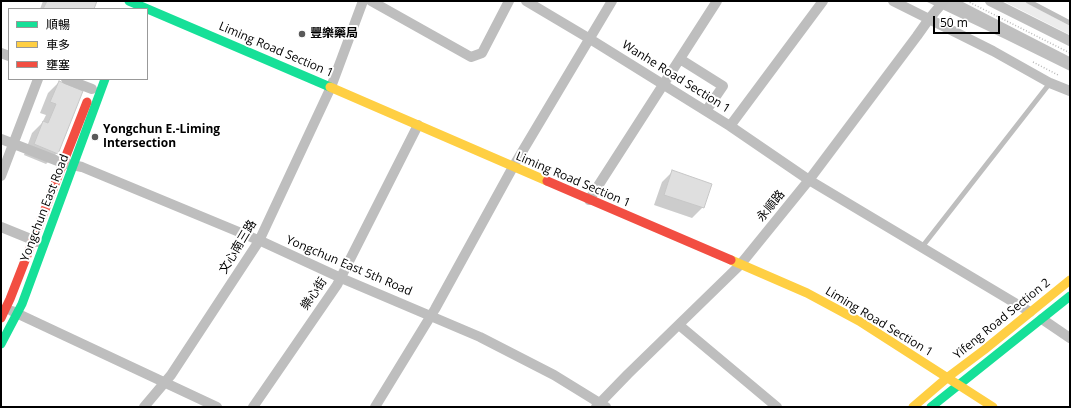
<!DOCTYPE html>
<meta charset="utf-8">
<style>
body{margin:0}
#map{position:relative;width:1071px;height:408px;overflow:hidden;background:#fff;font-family:"Open Sans","Noto Sans TC",sans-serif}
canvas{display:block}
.frame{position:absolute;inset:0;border:2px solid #000;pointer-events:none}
.legend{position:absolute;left:8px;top:8px;width:140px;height:72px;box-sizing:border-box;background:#fff;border:1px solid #999;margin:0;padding:5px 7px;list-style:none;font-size:12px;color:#000}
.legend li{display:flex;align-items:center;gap:8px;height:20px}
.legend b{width:20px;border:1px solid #999}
.scale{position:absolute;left:933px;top:16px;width:67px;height:18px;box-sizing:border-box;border:2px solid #000;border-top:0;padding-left:5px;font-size:12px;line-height:14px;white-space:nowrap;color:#000;-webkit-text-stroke:3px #fff;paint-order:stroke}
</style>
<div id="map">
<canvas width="1071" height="408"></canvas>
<div class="frame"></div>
<ul class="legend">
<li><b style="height:5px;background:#16e098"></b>順暢</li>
<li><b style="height:5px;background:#ffcf43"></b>車多</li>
<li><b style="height:5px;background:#f24e42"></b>壅塞</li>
</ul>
<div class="scale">50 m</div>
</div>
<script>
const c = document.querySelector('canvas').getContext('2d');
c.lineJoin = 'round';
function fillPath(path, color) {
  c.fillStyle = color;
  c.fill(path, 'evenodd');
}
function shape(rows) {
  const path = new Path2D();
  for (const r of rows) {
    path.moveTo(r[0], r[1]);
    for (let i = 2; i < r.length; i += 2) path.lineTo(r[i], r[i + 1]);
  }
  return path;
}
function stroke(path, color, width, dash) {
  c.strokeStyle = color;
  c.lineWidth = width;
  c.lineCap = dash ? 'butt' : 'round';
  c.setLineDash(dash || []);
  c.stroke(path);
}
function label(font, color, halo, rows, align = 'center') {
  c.font = font + ' "Open Sans","Noto Sans TC",sans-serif';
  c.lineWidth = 4;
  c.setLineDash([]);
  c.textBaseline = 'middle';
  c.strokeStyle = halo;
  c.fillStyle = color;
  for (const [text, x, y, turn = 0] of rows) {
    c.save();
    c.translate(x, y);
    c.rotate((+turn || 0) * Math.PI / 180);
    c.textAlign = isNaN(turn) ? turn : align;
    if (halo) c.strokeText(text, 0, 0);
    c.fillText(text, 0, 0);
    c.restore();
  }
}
const green = shape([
 [1003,1,1023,1,1037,8,1070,26,1070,35]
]);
const water = shape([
 [925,1,961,1,1070,57,1070,71,1005,39]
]);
const shadow = shape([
 [43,1,93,1,93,9,40,9],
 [59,82,57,153,46,164,24,155,32,133,42,123,46,115,40,113,48,93],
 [673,171,703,207,692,218,654,205,662,182]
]);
const building = shape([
 [47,1,97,1,94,9,43,9,47,1],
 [59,81,83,91,58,154,34,144,43,121,48,123,56,104,50,102,59,81],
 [672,170,712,184,704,208,664,195,672,170]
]);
const path = shape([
 [967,1,1070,53],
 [950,16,952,20],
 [1033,62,1058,75]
]);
const lane = shape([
 [1028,1,1070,23],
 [922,247,1050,83]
]);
const street = shape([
 [371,1,471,57,482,53,509,1],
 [526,1,590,39,730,126,809,180,1030,312],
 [893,1,993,51,1050,83,1070,91],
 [990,1,1070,41],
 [1,53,9,56],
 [680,59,723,86,706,111],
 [66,79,92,89],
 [730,126,823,1],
 [1,139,63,163,82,167,263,242,341,278,480,337,554,375,606,407],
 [1,176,38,79],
 [589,200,717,1],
 [1,227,38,242],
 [12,311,217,407],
 [1042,319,1070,338],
 [679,325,777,407],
 [144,407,171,375,259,241,331,87,363,1],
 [253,407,337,285,418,125],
 [375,407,435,309,513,167,612,1],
 [596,407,628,374,740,265,809,180,917,36,929,19,944,1]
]);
const fast = shape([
 [129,1,330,87],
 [1,344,22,304,105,79],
 [931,407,1070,296]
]);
const slow = shape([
 [330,87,547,181],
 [731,260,807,293,859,321,993,407],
 [913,407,948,377,984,350,1070,280]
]);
const jam = shape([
 [547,181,731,260],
 [1,318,10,299,87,102]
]);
const markers = [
 [302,34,4,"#595959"],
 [95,137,4,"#595959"]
];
const poiNames = [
 ["豐樂藥局",310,34],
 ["Yongchun E.-Liming",103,130],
 ["Intersection",103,144]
];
const streetNames = [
 ["Liming Road Section 1",276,50,23],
 ["Wanhe Road Section 1",676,77,32],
 ["Liming Road Section 1",573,180,23],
 ["永順路",771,206,-51],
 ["Yongchun East Road",45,208,-69],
 ["文心南三路",238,247,-59],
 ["Yongchun East 5th Road",349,266,23],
 ["樂心街",314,294,-56],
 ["Yifeng Road Section 2",1002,319,-39],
 ["Liming Road Section 1",879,322,31]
];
fillPath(green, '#ececec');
fillPath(water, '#bfbfbf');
fillPath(shadow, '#0003');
fillPath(building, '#dfdfdf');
stroke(building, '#c7c7c7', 1);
stroke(path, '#b9b9b9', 1.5, [1, 2]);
stroke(lane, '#bebebe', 5);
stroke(street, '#bebebe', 10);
stroke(fast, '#16e098', 9);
stroke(slow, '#ffcf43', 9);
stroke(jam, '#f24e42', 9);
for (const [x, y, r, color] of markers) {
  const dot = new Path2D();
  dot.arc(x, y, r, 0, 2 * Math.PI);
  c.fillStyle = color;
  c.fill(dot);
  stroke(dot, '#fff', 1.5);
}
label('bold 12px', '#000', '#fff', poiNames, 'left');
label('12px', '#000', '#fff', streetNames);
</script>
